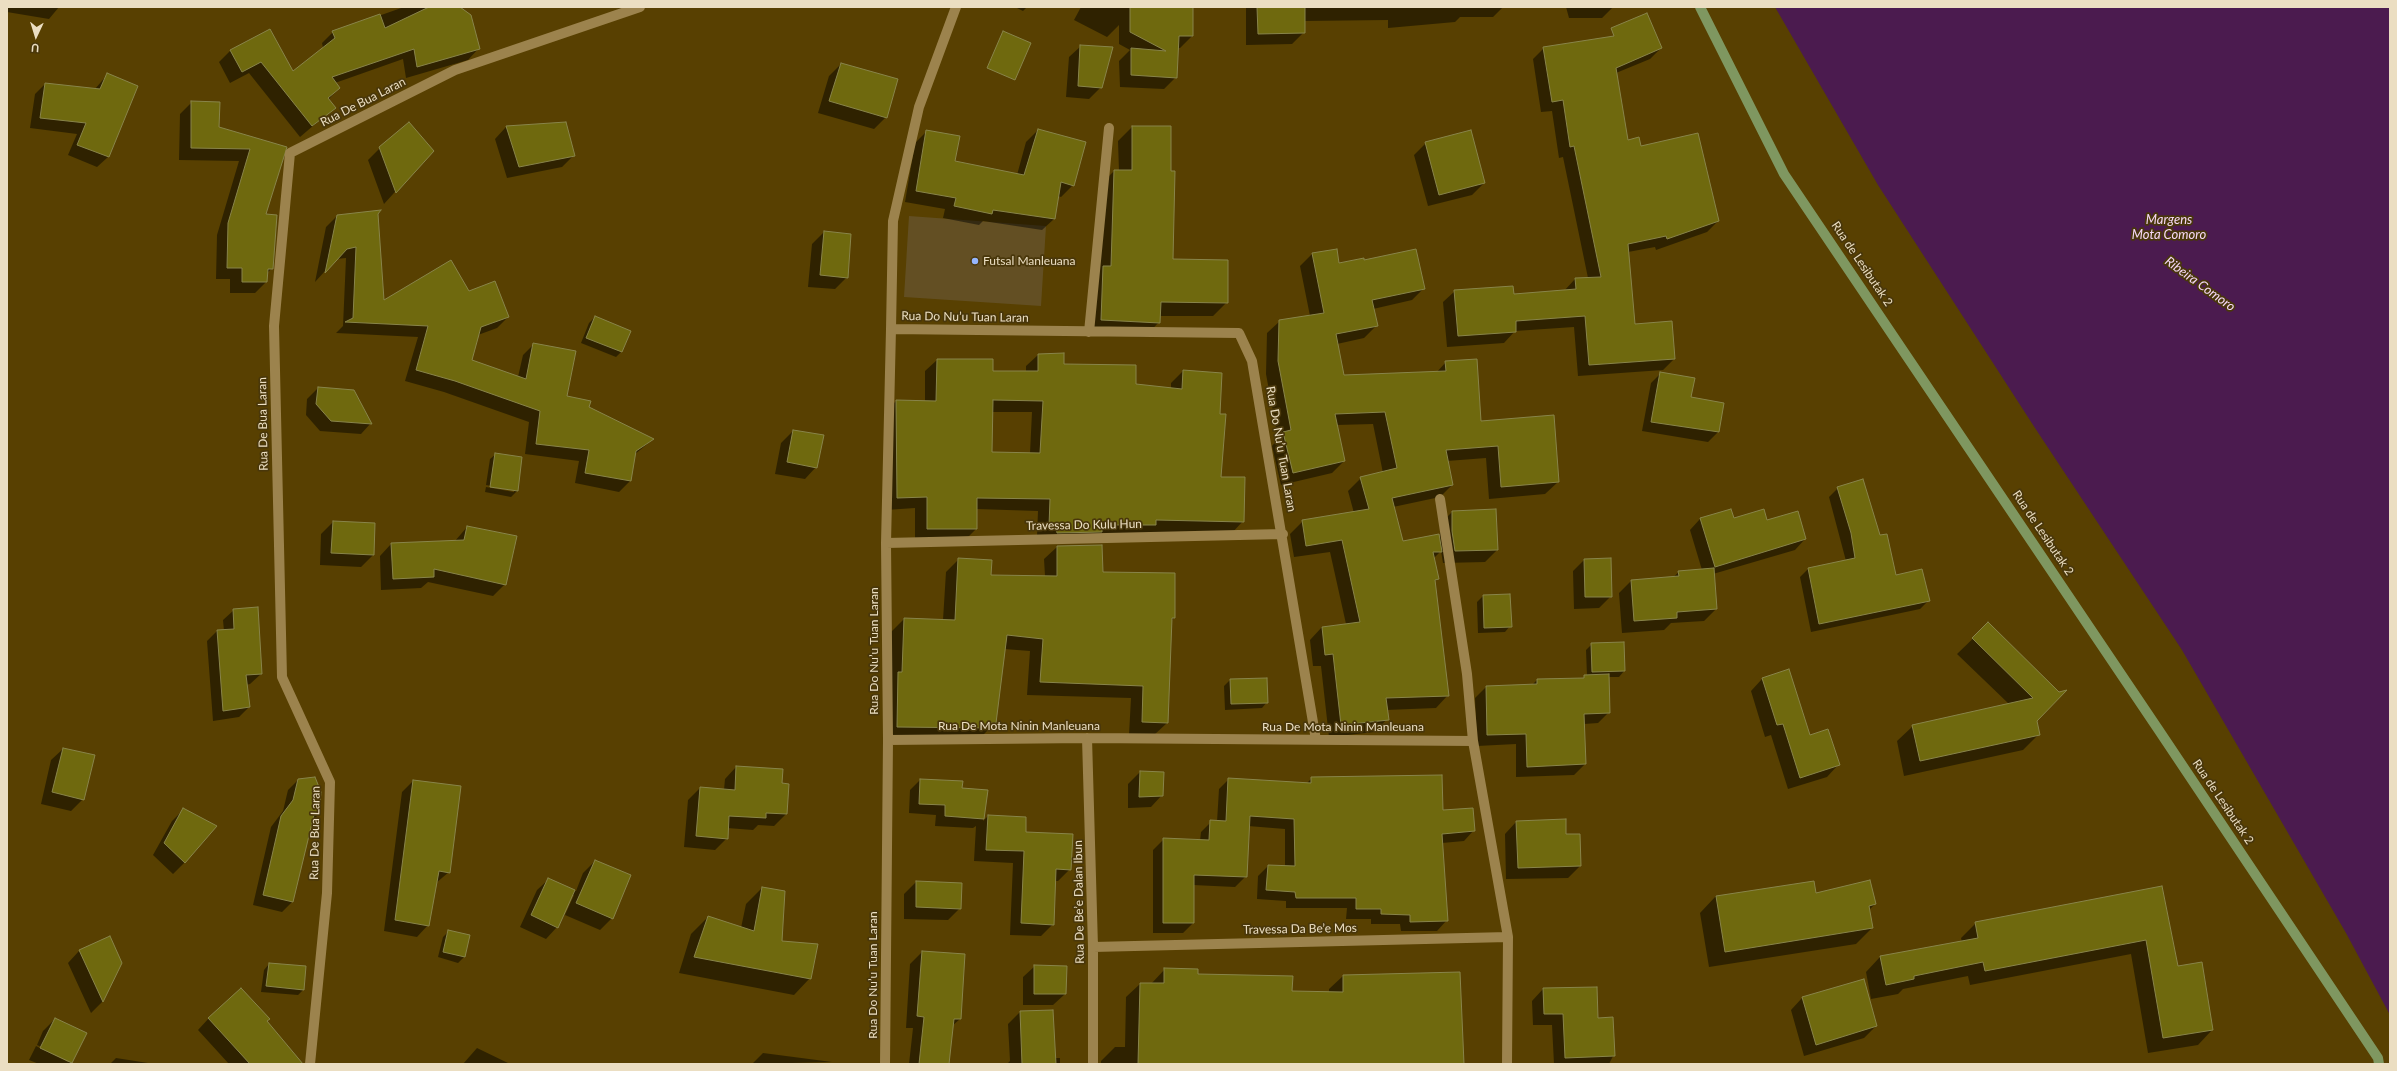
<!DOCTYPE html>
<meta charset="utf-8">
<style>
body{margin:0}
#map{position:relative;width:2397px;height:1071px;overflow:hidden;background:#584001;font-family:Lato,sans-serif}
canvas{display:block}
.frame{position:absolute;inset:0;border:8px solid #ebdec2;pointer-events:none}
.north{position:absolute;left:16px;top:16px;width:40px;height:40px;-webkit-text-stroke:3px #49370b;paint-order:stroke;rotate:184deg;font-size:11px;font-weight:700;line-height:16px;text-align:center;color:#ebdec2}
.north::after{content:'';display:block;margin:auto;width:14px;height:18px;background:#ebdec2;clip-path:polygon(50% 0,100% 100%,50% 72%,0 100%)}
</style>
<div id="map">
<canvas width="2397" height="1071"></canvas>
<div class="frame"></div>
<div class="north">U</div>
</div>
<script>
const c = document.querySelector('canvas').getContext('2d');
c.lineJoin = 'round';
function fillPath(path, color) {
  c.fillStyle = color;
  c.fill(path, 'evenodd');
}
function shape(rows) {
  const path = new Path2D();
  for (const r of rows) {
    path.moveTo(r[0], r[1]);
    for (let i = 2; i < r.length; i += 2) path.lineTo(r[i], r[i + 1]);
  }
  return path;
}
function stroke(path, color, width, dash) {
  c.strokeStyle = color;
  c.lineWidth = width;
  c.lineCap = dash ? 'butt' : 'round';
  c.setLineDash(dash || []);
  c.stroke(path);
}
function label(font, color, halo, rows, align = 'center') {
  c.font = font + ' Lato,sans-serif';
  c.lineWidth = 3.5;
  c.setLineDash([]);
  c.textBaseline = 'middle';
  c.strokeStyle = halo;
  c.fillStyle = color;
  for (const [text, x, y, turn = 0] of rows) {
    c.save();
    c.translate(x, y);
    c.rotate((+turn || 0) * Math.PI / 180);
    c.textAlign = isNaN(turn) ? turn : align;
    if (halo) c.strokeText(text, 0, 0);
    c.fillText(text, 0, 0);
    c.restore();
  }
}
const green = shape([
 [909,216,1046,226,1041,306,904,297]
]);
const water = shape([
 [1775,7,2390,7,2390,1015,2346,933,2182,650,2035,428,1878,185]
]);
const shadow = shape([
 [7,7,59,7,49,19,7,12],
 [404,7,459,7,479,48,468,60,406,78,403,59,335,83,339,88,328,100,334,108,300,137,249,73,230,83,219,62,230,51,270,30,293,72,323,48,322,43,333,32],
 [1015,7,1027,7,1023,11],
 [1081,7,1192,7,1192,36,1180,48,1177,48,1176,77,1164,89,1120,87,1119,61,1130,50,1119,44,1119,25,1107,37,1074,20],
 [1246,7,1503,7,1493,17,1460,17,1455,22,1388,28,1388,20,1304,21,1304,32,1292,44,1246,45],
 [1566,7,1613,7,1602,18,1569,18],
 [1081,46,1101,87,1089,99,1066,97,1069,57],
 [1544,48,1661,48,1650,59,1616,73,1627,141,1640,148,1718,221,1707,232,1656,250,1655,247,1628,252,1634,325,1674,359,1663,370,1578,376,1574,327,1515,331,1504,343,1447,347,1443,302,1455,291,1513,295,1564,291,1575,279,1588,278,1563,157,1559,158,1552,111,1541,112,1533,59],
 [841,64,886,117,874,129,818,113,829,76],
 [107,75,137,86,108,157,97,167,68,155,77,134,30,128,35,94,45,84,95,89],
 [192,102,218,128,285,148,264,215,272,268,267,273,266,282,255,293,230,293,230,279,216,279,217,235,239,161,179,160,180,114],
 [565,123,574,155,562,167,507,178,495,139,506,127],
 [1132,127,1172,260,1227,302,1213,316,1159,316,1159,322,1145,337,1087,333,1100,185,1114,171,1119,171,1118,141],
 [1038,130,1073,185,1061,197,1058,196,1054,219,1042,230,983,221,979,225,943,218,945,209,905,202,915,143,927,131,954,161,1017,175,1026,142],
 [1426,143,1484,183,1472,195,1428,206,1414,155],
 [380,148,432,151,384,204,368,160],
 [377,213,383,301,469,292,508,317,497,328,478,335,471,361,518,377,523,355,534,344,566,396,652,440,634,455,630,481,619,492,575,483,579,461,525,454,529,422,444,392,405,381,418,337,336,333,343,326,346,258,336,259,315,282,326,227,337,216],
 [824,232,847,277,835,289,808,287,812,244],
 [1312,254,1338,264,1364,262,1424,288,1412,300,1373,309,1376,326,1364,338,1337,344,1343,376,1436,373,1446,362,1480,422,1558,482,1545,494,1489,499,1486,458,1447,461,1452,485,1440,497,1393,507,1402,542,1440,542,1440,524,1452,512,1497,550,1485,562,1443,563,1441,551,1433,559,1438,579,1434,582,1448,695,1436,708,1386,710,1387,719,1375,732,1329,737,1321,666,1313,666,1310,640,1322,627,1346,624,1330,552,1294,557,1290,534,1303,521,1354,513,1348,491,1361,478,1383,473,1373,424,1336,425,1344,461,1332,473,1281,485,1272,446,1278,439,1266,374,1267,333,1280,321,1310,316,1300,266],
 [595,317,630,332,621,352,616,357,581,343,589,323],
 [1038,355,1063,365,1135,385,1171,389,1171,383,1183,371,1219,415,1220,478,1243,521,1232,533,1148,532,1143,537,1037,537,1038,511,976,509,976,529,964,541,915,541,915,508,886,510,884,413,896,401,925,402,925,371,937,360,992,372,1026,372,1026,366],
 [992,412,1032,412,1030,453,991,453],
 [1661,373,1690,398,1723,404,1718,432,1708,442,1642,431,1651,383],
 [318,388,371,423,361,434,320,431,306,415,307,399],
 [793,431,816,467,805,479,775,474,781,443],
 [496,454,521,457,517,491,511,497,485,492,486,487,514,492,514,490,486,485,490,459],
 [1838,488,1879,536,1895,576,1929,600,1920,609,1811,632,1800,577,1809,568,1846,561,1829,497],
 [1700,519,1767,522,1805,539,1795,550,1713,574,1716,609,1704,621,1671,623,1664,630,1622,633,1619,593,1631,581,1672,578,1679,572,1702,570,1690,530],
 [333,522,373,555,361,567,320,565,321,534],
 [467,527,505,584,493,596,428,582,421,588,381,590,380,556,391,544,455,541],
 [1057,547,1174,618,1171,621,1167,723,1154,735,1129,735,1131,698,1027,695,1030,651,1004,649,995,723,982,736,885,739,891,632,904,619,943,620,946,572,959,559,990,576,1045,576,1044,559],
 [1584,560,1611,596,1599,608,1574,609,1573,571],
 [1509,595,1510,626,1505,632,1478,633,1477,602,1483,596],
 [234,610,261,674,250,684,246,685,249,707,239,717,213,721,207,641,217,631,224,631,223,620],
 [1988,624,2059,693,2036,720,2039,734,2023,750,1904,776,1897,741,1913,726,2009,704,1957,654],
 [1592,644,1624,671,1619,677,1608,677,1609,712,1598,723,1584,724,1585,764,1574,775,1516,777,1516,744,1477,746,1475,698,1486,687,1532,685,1537,680,1581,679,1587,676,1586,650],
 [1266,679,1267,702,1262,708,1225,710,1224,686,1230,680],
 [1762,679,1809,736,1838,765,1827,777,1788,789,1771,735,1765,737,1751,691],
 [63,749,83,799,71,811,41,804,51,760],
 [736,767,781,784,786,814,774,826,758,825,753,830,727,828,727,838,715,850,684,847,688,800,700,788,724,790,725,779],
 [1140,772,1162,795,1151,807,1128,808,1128,784],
 [1312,778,1442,811,1474,830,1464,841,1442,843,1447,920,1437,931,1401,931,1400,924,1371,924,1371,919,1346,919,1347,908,1286,908,1286,901,1257,899,1258,876,1268,866,1285,867,1285,829,1248,826,1246,876,1235,887,1193,885,1193,923,1183,933,1153,933,1153,850,1164,839,1200,841,1201,832,1211,822,1217,822,1219,789,1229,779,1307,783],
 [298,780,318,815,311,822,292,902,282,912,253,905,271,827,283,811,288,790],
 [920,780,961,789,987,791,983,821,988,816,1025,833,1070,869,1058,881,1054,881,1053,924,1041,936,1010,935,1013,863,974,861,976,826,973,828,935,826,936,815,909,813,910,790],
 [413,781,449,872,436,883,428,925,417,937,384,931,402,792],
 [184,809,185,862,173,874,153,855,172,821],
 [1516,822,1565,835,1580,866,1568,878,1506,879,1505,834],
 [595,861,612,918,600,930,565,915,574,895,572,895,557,927,546,939,520,927,537,890,549,879,576,891,583,873],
 [916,882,960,908,948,920,904,919,904,894],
 [2161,887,2177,967,2212,1030,2198,1045,2148,1053,2131,954,1970,985,1968,976,1903,989,1898,994,1871,999,1866,972,1880,957,1962,942,1961,938,1976,923],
 [762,888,781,942,810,978,794,995,679,973,691,934,708,917,741,928,746,904],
 [1815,894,1875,904,1869,910,1872,928,1856,944,1709,967,1700,913,1716,896],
 [449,931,469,936,464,957,458,963,438,957,443,937],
 [109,938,121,963,102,1002,91,1013,68,963,79,951],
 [922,952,964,955,960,1019,952,1026,948,1064,909,1064,913,1028,906,1028,910,964],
 [269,964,303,990,298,995,261,992,264,970],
 [1035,966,1065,994,1053,1005,1023,1005,1023,977],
 [1165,969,1291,992,1329,993,1329,989,1343,976,1463,1064,1471,1064,1101,1064,1101,1061,1115,1047,1125,1047,1126,997,1140,984,1151,984],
 [1543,989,1597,1019,1613,1056,1609,1064,1554,1064,1552,1025,1533,1025,1532,1001],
 [1802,998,1876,1026,1864,1038,1804,1056,1791,1010],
 [1020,1012,1054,1058,1060,1058,1060,1064,1007,1064,1010,1061,1008,1024],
 [209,1018,266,1021,301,1064,229,1064,198,1030],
 [55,1019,72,1063,39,1064,29,1060,36,1046,68,1062,68,1060,37,1045,43,1031],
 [477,1048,510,1064,463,1064],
 [763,1053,832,1062,752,1064],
 [116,1058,148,1063,148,1064,110,1064]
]);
const building = shape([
 [429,7,460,7,471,15,480,49,417,67,414,49,332,77,340,88,328,98,336,108,312,126,261,62,242,72,230,50,270,29,293,71,335,38,332,31,380,14,385,28,429,7],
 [1130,7,1193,7,1193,36,1179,36,1177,78,1131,75,1131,48,1166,51,1130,32,1130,7],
 [1257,7,1305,7,1305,33,1258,34,1257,7],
 [1647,13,1662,48,1616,68,1628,140,1639,137,1641,146,1698,133,1719,221,1667,239,1666,236,1628,244,1635,324,1672,321,1675,359,1589,365,1585,316,1516,321,1516,332,1458,336,1454,290,1513,286,1514,294,1576,289,1575,278,1601,277,1574,146,1570,147,1563,100,1552,102,1543,47,1614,36,1611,28,1647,13],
 [1003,31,1031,43,1015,80,987,68,1003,31],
 [1080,45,1113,47,1102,88,1078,86,1080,45],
 [841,63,898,79,887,118,829,101,841,63],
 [107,73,138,86,109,157,77,145,86,123,40,118,45,83,100,89,107,73],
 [191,101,220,102,219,127,287,147,266,214,277,215,273,269,268,269,267,282,242,282,242,268,227,268,228,223,250,149,191,148,191,101],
 [409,122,434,151,396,193,379,147,409,122],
 [566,122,575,156,519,167,506,126,566,122],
 [1132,126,1171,126,1171,171,1175,171,1173,259,1228,260,1228,303,1161,302,1160,323,1101,320,1103,266,1111,266,1114,170,1132,170,1132,126],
 [1038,129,1086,142,1074,186,1061,182,1055,219,993,210,992,214,954,206,956,198,916,191,926,130,960,136,955,161,1024,175,1038,129],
 [1471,130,1485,183,1439,195,1425,142,1471,130],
 [381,210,378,214,384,300,451,260,469,291,495,281,509,317,481,327,472,360,526,379,533,343,576,351,567,396,591,401,589,407,654,439,636,451,631,481,585,473,589,450,536,444,540,411,455,381,416,370,428,326,345,322,353,318,356,247,347,249,325,273,337,215,381,210],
 [824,231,851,234,848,278,820,275,824,231],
 [1337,249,1339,263,1364,258,1364,260,1416,249,1425,289,1372,300,1378,326,1336,334,1344,375,1446,371,1445,361,1477,359,1481,421,1554,415,1559,482,1501,487,1498,446,1446,450,1453,485,1392,498,1403,541,1439,534,1442,552,1433,552,1439,579,1435,580,1449,696,1386,698,1389,720,1341,725,1333,654,1325,655,1322,627,1360,622,1342,540,1306,546,1302,520,1369,509,1360,477,1397,468,1385,412,1335,414,1345,461,1293,473,1283,432,1291,430,1278,361,1279,320,1324,313,1312,253,1337,249],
 [595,316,631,331,622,352,586,338,595,316],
 [1064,353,1064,364,1136,365,1136,384,1182,389,1183,370,1222,373,1220,414,1226,414,1221,477,1245,477,1244,522,1156,520,1156,525,1102,525,1102,532,1057,533,1056,526,1049,526,1050,499,977,498,977,529,927,529,927,497,897,498,896,400,936,401,937,359,993,359,993,371,1038,371,1038,354,1064,353],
 [993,400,1043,401,1040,453,992,452,993,400],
 [1660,372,1695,378,1691,397,1724,403,1719,432,1651,422,1660,372],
 [318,387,354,390,372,424,331,421,316,404,318,387],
 [793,430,824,435,817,468,787,462,793,430],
 [495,453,522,457,518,491,490,487,495,453],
 [1863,479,1880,535,1887,534,1896,575,1922,569,1930,601,1819,624,1808,568,1855,558,1851,533,1837,487,1863,479],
 [1496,509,1498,550,1455,551,1452,531,1452,511,1496,509],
 [1731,509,1734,518,1764,509,1767,520,1798,511,1806,539,1715,567,1700,518,1731,509],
 [333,521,375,523,374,555,331,553,333,521],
 [467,526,517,536,506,585,434,569,434,577,393,579,391,543,464,540,467,526],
 [1102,545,1103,572,1175,573,1175,618,1172,618,1168,723,1142,722,1143,686,1040,682,1043,639,1007,635,996,723,989,723,989,728,897,727,898,672,902,672,904,618,955,620,958,558,992,560,991,575,1057,576,1057,546,1102,545],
 [1611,558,1612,597,1585,597,1584,559,1611,558],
 [1714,568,1717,609,1677,612,1677,618,1634,621,1631,580,1679,576,1678,571,1714,568],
 [1510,594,1512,627,1484,628,1483,595,1510,594],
 [258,607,262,674,246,675,250,707,223,711,217,630,234,629,233,609,258,607],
 [1988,622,2059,692,2067,690,2037,721,2040,735,1920,761,1912,725,2033,698,1972,638,1988,622],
 [1624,642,1625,671,1592,672,1591,643,1624,642],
 [1789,669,1810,735,1828,729,1840,765,1800,778,1783,724,1777,725,1762,678,1789,669],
 [1609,674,1610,713,1584,714,1586,764,1527,767,1526,734,1487,735,1486,686,1537,684,1537,679,1584,678,1584,675,1609,674],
 [1267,678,1268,703,1231,704,1230,679,1267,678],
 [63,748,95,755,84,800,52,792,63,748],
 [736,766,783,769,782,783,789,784,787,814,766,813,766,818,729,816,728,839,696,836,700,787,735,790,736,766],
 [1140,771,1164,772,1163,796,1139,797,1140,771],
 [1442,775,1443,810,1473,808,1475,831,1442,834,1448,921,1410,922,1410,915,1381,914,1381,909,1356,909,1356,898,1296,898,1295,892,1266,890,1268,865,1295,866,1294,819,1250,816,1247,877,1194,875,1194,923,1163,923,1163,838,1209,840,1210,820,1226,821,1228,778,1311,783,1311,777,1442,775],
 [315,777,321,792,319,815,314,815,293,902,263,895,281,816,293,800,298,779,315,777],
 [920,779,963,781,962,788,988,790,984,819,945,816,945,805,919,804,920,779],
 [413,780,461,786,450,873,439,871,429,926,395,920,413,780],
 [183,808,217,826,185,863,164,843,183,808],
 [988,815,1026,817,1026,832,1073,834,1071,870,1056,869,1054,925,1021,923,1024,851,986,850,988,815],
 [1566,819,1566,834,1580,834,1581,866,1518,868,1516,821,1566,819],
 [595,860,631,875,613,919,576,903,595,860],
 [548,878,575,890,558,928,531,915,548,878],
 [1870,880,1876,904,1869,906,1873,928,1725,952,1716,896,1814,881,1816,893,1870,880],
 [916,881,962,883,961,909,916,907,916,881],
 [2162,886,2178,966,2202,962,2213,1030,2163,1038,2146,940,1985,971,1983,962,1914,976,1914,979,1886,985,1880,956,1978,938,1975,922,2162,886],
 [762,887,785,891,782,941,818,944,811,979,694,957,708,916,754,931,762,887],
 [448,930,470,935,465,957,443,952,448,930],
 [110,936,122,963,103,1002,79,950,110,936],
 [922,951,965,954,961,1019,954,1019,949,1064,919,1064,924,1017,917,1016,922,951],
 [269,963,306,966,304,990,266,986,269,963],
 [1034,965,1067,966,1066,994,1034,994,1034,965],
 [1164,968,1198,969,1198,974,1293,976,1292,991,1343,992,1343,975,1460,972,1464,1064,1138,1064,1140,983,1164,983,1164,968],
 [1864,979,1877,1026,1816,1045,1802,997,1864,979],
 [1597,987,1598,1018,1613,1017,1615,1056,1565,1058,1563,1014,1544,1014,1543,988,1597,987],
 [241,988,270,1019,267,1021,303,1064,250,1064,208,1018,241,988],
 [1053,1010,1056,1064,1022,1064,1020,1011,1053,1010],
 [55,1018,87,1033,72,1063,40,1048,55,1018]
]);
const street = shape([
 [891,329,893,221,919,107,956,7],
 [1089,332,1109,128],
 [1440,499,1467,674,1473,741],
 [886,543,1283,534],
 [1087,738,1093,947,1093,1064],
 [888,740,1087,738,1473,741,1508,937,1507,1064],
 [1093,947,1508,937],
 [310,1064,327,893,330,782,282,677,274,326,290,153,455,70,640,7],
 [885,1064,888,740,886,543,891,329,1239,333,1252,361,1316,740]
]);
const primary = shape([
 [1700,7,1784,174,2158,729,2378,1058,2379,1064]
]);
const markers = [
 [975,261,4,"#96b6fd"]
];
const streetNames = [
 ["Rua De Bua Laran",363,102,-27],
 ["Rua de Lesibutak 2",1862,264,56],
 ["Rua Do Nu’u Tuan Laran",965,317,1],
 ["Rua De Bua Laran",263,424,-91],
 ["Rua Do Nu’u Tuan Laran",1281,449,80],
 ["Travessa Do Kulu Hun",1084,525,-1],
 ["Rua de Lesibutak 2",2043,533,56],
 ["Rua Do Nu’u Tuan Laran",874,651,-90],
 ["Rua De Mota Ninin Manleuana",1019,726],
 ["Rua De Mota Ninin Manleuana",1343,727],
 ["Rua de Lesibutak 2",2223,802,56],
 ["Rua De Bua Laran",315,833,-89],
 ["Rua De Be’e Dalan Ibun",1079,902,-91],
 ["Travessa Da Be’e Mos",1300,929,-1],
 ["Rua Do Nu’u Tuan Laran",873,975,-90]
];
const poiNames = [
 ["Futsal Manleuana",983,261]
];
const waterNames = [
 ["Margens",2169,220],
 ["Mota Comoro",2169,235],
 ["Ribeira Comoro",2200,284,36]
];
fillPath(green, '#634f23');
fillPath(water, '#4b1b4f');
fillPath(shadow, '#0007');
fillPath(building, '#6f690e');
stroke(building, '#88844a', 1);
stroke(street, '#9c834d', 10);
stroke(primary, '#7f9760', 10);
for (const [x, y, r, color] of markers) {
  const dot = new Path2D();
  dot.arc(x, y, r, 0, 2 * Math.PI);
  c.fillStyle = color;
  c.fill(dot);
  stroke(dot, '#49370b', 1.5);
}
label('12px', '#ebdec2', '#49370b', streetNames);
label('12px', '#ebdec2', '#49370b', poiNames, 'left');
label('italic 13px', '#f6d7f7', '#49370b', waterNames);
</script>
